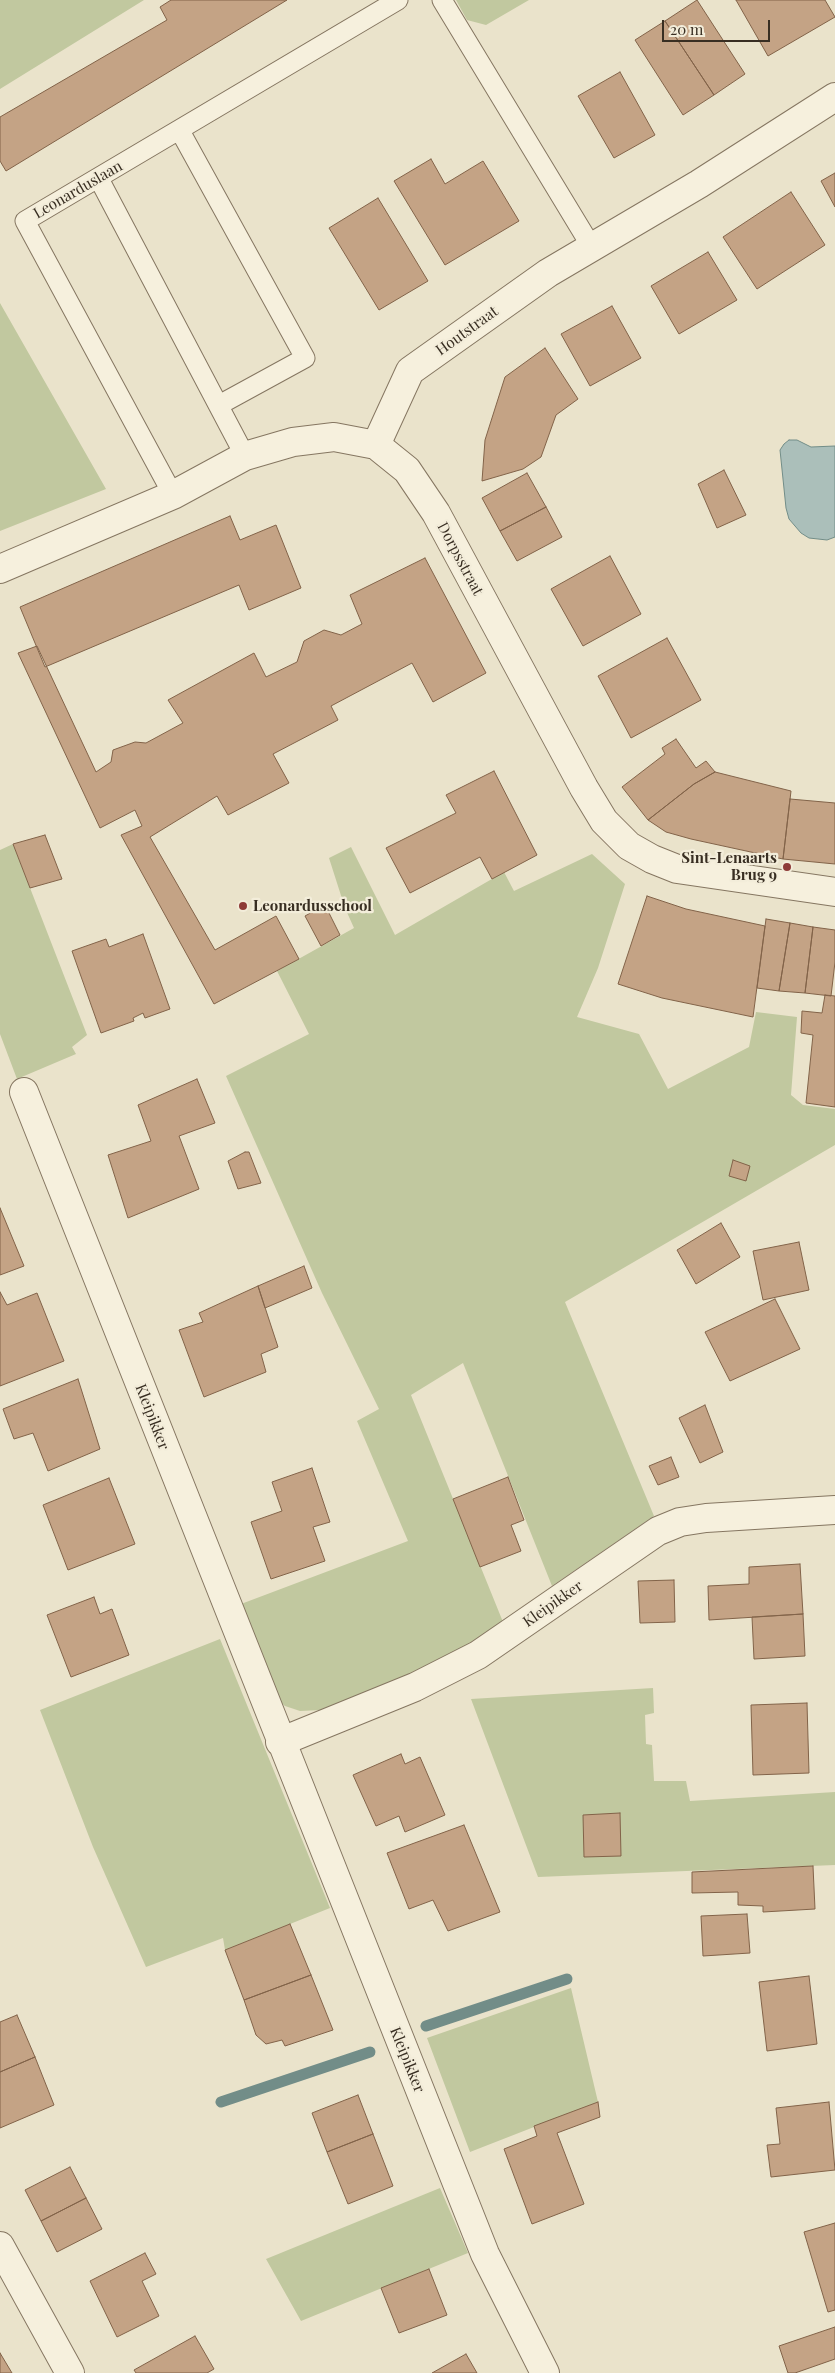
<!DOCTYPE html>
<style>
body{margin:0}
#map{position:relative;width:835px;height:2373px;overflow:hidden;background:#eae3cb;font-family:"Playfair Display",serif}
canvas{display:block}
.scale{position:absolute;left:662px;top:20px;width:108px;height:22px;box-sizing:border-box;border:2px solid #382e22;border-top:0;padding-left:6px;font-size:15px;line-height:18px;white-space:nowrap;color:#382e22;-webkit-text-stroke:4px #f3edda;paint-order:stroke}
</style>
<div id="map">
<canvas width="835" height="2373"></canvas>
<div class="scale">20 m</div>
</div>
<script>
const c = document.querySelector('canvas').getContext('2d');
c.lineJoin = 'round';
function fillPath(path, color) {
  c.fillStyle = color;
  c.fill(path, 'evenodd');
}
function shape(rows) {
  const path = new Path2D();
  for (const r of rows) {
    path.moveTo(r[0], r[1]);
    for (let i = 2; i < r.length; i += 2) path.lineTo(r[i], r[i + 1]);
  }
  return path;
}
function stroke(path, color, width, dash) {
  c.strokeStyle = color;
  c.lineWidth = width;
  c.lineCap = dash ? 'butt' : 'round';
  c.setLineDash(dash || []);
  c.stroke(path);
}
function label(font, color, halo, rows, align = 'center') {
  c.font = font + ' "Playfair Display",serif';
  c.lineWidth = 4.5;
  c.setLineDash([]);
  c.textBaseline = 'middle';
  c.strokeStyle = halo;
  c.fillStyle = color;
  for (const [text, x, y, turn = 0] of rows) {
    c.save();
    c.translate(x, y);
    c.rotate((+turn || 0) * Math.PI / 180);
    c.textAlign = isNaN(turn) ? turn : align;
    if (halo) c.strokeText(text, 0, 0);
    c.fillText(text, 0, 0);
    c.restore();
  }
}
const green = shape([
 [0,0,144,0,0,89],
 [456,0,529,0,486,25,467,20],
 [0,303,106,489,0,531],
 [13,844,87,1035,72,1047,76,1054,17,1079,0,1034,0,850],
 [351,847,395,935,504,872,514,891,592,854,625,884,598,968,577,1017,639,1034,668,1089,749,1047,756,1012,797,1017,791,1095,803,1105,835,1109,835,1145,565,1302,654,1516,552,1586,463,1363,411,1395,503,1622,475,1643,428,1669,322,1710,300,1711,285,1706,277,1699,241,1604,408,1541,357,1421,379,1409,322,1293,226,1076,309,1034,277,971,354,928,345,908,329,858],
 [220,1639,330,1908,225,1950,223,1938,146,1967,93,1847,40,1710],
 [653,1688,654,1713,645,1715,646,1744,652,1745,654,1781,686,1781,690,1801,835,1792,835,1865,538,1877,471,1699],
 [571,1988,598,2102,470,2152,427,2038],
 [440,2188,468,2253,301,2321,266,2259]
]);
const water = shape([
 [789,440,797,440,811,447,835,446,835,537,827,540,809,538,801,533,789,519,786,508,780,450,784,444,789,440]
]);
const stream = shape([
 [426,2026,567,1979],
 [221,2102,370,2052]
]);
const building = shape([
 [171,0,287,0,6,171,0,161,0,117,167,20,160,7,171,0],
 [697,0,745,74,714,95,665,21,697,0],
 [736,0,825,0,835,17,768,56,736,0],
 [665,21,714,95,683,115,635,40,665,21],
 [620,72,655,135,614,158,578,96,620,72],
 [431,159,445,184,483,161,519,221,445,265,394,181,431,159],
 [835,173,835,207,821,181,835,173],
 [791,192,825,245,757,289,723,237,791,192],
 [378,198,428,281,379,310,329,228,378,198],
 [708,252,737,300,679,334,651,286,708,252],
 [612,306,641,358,590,386,561,334,612,306],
 [545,348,578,399,556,415,541,457,523,469,482,481,485,440,505,377,545,348],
 [724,470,746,515,717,528,698,484,724,470],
 [527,473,546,507,500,531,482,498,527,473],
 [546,507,562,537,517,561,500,531,546,507],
 [230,516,240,540,276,525,301,588,249,610,239,585,45,667,20,607,230,516],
 [610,556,641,614,583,646,551,589,610,556],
 [425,558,486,673,433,702,412,663,331,706,338,720,273,754,289,783,228,815,217,796,150,837,215,950,276,916,299,959,214,1004,121,835,142,826,135,810,100,828,18,653,37,646,96,772,111,762,113,750,135,742,146,743,183,723,168,700,254,653,266,677,297,662,304,641,324,630,341,635,362,624,350,595,425,558],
 [667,638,701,700,631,738,598,676,667,638],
 [676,739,696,768,706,761,715,772,694,784,648,820,622,787,665,754,662,748,676,739],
 [494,771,537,855,492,879,480,857,410,893,386,848,456,813,446,795,494,771],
 [715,772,791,791,783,859,691,839,666,832,648,820,694,784,715,772],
 [790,799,835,803,835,864,783,859,790,799],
 [45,835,62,879,30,888,13,844,45,835],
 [647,896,686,909,765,926,753,1017,662,998,618,984,647,896],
 [325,905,340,935,321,946,305,916,325,905],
 [766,919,790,923,779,991,757,988,766,919],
 [790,923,813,927,805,993,779,991,790,923],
 [813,927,835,930,835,962,831,996,805,993,813,927],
 [143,934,170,1009,145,1018,143,1013,133,1018,134,1021,101,1033,72,951,106,939,109,947,143,934],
 [825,995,835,996,835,1107,806,1103,813,1035,801,1033,802,1011,822,1013,825,995],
 [197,1079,215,1123,179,1136,199,1189,128,1218,108,1155,151,1141,138,1105,197,1079],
 [245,1152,249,1152,261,1183,238,1189,228,1161,245,1152],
 [733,1160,750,1166,746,1181,729,1176,733,1160],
 [0,1208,24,1266,0,1275,0,1208],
 [721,1223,740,1257,696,1284,677,1250,721,1223],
 [799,1242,809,1290,763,1300,753,1251,799,1242],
 [304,1266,312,1288,265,1308,258,1286,304,1266],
 [258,1286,278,1347,261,1354,266,1372,204,1397,179,1330,203,1322,199,1313,258,1286],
 [0,1292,7,1305,37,1293,64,1361,0,1386,0,1292],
 [775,1299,800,1349,730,1381,705,1332,775,1299],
 [78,1379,100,1449,48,1471,33,1433,14,1439,3,1409,78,1379],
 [705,1405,723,1452,700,1463,679,1418,705,1405],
 [671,1457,679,1477,658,1485,649,1466,671,1457],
 [312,1468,330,1522,313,1527,325,1561,271,1579,251,1522,282,1511,272,1482,312,1468],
 [508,1477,524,1520,511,1525,521,1551,480,1567,453,1499,508,1477],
 [109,1478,135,1544,68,1570,43,1505,109,1478],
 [800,1564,803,1614,709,1620,708,1586,749,1584,749,1567,800,1564],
 [674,1580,675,1622,640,1623,638,1581,674,1580],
 [94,1597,100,1614,112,1609,129,1655,71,1677,47,1615,94,1597],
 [803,1614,805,1656,754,1659,752,1617,803,1614],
 [807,1703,809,1773,753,1775,751,1705,807,1703],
 [401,1754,405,1764,420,1757,445,1815,405,1832,399,1816,376,1826,353,1775,401,1754],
 [620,1813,621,1856,584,1857,583,1815,620,1813],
 [464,1825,500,1912,448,1931,433,1900,409,1909,387,1853,464,1825],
 [813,1866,815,1909,763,1912,763,1906,738,1905,738,1892,692,1893,692,1872,813,1866],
 [747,1914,750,1953,703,1956,701,1916,747,1914],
 [290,1924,311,1975,244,2000,225,1950,290,1924],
 [311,1975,333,2030,285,2046,282,2040,266,2044,256,2035,244,2000,311,1975],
 [809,1976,817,2044,767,2051,759,1982,809,1976],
 [17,2015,35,2057,0,2072,0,2022,17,2015],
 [35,2057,54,2105,0,2128,0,2072,35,2057],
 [358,2095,373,2134,327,2152,312,2113,358,2095],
 [598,2102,600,2117,557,2133,584,2204,532,2224,504,2149,537,2136,534,2126,598,2102],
 [829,2102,835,2170,771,2177,767,2145,780,2144,776,2108,829,2102],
 [373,2134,393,2186,348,2204,327,2152,373,2134],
 [70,2167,86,2198,41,2221,25,2190,70,2167],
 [86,2198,102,2229,57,2252,41,2221,86,2198],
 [835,2223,835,2310,828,2312,804,2232,835,2223],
 [145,2253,156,2274,142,2281,159,2316,117,2337,90,2281,145,2253],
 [429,2269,447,2315,399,2333,381,2288,429,2269],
 [835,2327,835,2359,795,2373,788,2373,779,2346,835,2327],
 [195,2336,214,2369,207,2373,136,2373,134,2370,195,2336],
 [0,2353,12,2373,0,2373,0,2353],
 [466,2354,477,2373,432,2373,466,2354]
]);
const service = shape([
 [442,0,591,246],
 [180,131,305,358,219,405],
 [99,179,245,456],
 [173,495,25,221,398,0]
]);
const minor = shape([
 [376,445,410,371,548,273,699,184,835,97],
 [24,1092,485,2254,545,2373],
 [280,1742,415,1687,478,1655,658,1531,680,1522,706,1518,835,1510],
 [0,2246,70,2373]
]);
const tertiary = shape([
 [0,569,173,495,245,456,293,442,334,437,376,445,407,470,436,513,584,788,604,821,629,846,652,859,677,869,835,892]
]);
const markers = [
 [787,867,5,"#8e3b37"],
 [243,906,5,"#8e3b37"]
];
const streetNames = [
 ["Leonarduslaan",78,190,-30],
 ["Houtstraat",467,331,-36],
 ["Dorpsstraat",460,559,62],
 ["Kleipikker",152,1417,69],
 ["Kleipikker",553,1604,-35],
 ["Kleipikker",407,2060,68]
];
const poiNames = [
 ["Sint-Lenaarts",777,858],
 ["Brug 9",777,875],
 ["Leonardusschool",253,906,"left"]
];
fillPath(green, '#c1c89f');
fillPath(water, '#abbfba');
stroke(water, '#728d88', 1);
stroke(stream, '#728d88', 11);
fillPath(building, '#c4a385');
stroke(building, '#826349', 1);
stroke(service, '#857661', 21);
stroke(minor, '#857661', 30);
stroke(tertiary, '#857661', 30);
stroke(service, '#f6f0dd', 19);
stroke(minor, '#f6f0dd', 28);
stroke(tertiary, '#f6f0dd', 28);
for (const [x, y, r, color] of markers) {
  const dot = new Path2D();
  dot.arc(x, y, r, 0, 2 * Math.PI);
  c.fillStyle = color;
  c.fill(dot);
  stroke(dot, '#f3edda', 2);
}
label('15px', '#382e22', '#f3edda', streetNames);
label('bold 15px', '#382e22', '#f3edda', poiNames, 'right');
</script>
